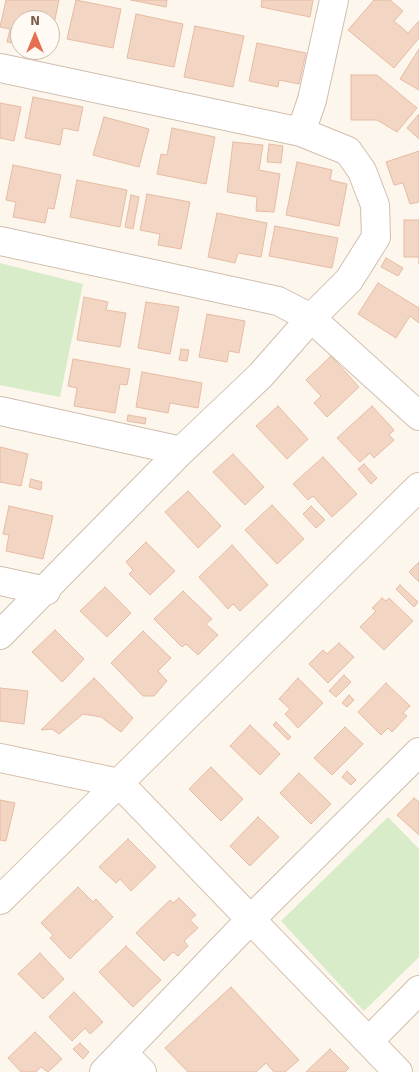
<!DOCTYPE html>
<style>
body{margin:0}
#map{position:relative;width:419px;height:1072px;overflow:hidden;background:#fdf6ec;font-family:Signika,sans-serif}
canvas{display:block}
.north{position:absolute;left:10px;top:10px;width:50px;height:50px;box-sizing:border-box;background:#fffaf3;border:1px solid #cabbb1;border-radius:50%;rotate:0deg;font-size:14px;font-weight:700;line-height:20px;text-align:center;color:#7a5c4d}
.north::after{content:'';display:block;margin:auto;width:18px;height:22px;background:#e76f51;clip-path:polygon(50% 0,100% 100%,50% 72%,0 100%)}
</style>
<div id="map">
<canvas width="419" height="1072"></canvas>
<div class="north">N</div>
</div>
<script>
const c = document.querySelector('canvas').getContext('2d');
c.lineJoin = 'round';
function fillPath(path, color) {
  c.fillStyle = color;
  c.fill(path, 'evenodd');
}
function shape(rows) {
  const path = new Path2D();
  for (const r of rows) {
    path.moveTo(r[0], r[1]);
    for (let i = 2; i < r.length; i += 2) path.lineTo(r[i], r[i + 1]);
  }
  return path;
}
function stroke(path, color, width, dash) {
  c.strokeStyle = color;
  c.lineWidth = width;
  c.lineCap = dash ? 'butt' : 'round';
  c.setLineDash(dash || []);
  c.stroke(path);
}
const green = shape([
 [0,263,83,284,60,397,0,385],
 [388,817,419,849,419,957,364,1011,281,921]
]);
const building = shape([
 [6,0,59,0,53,29,50,28,50,20,20,20,20,44,7,42,10,29,0,27,6,0],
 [76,0,121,9,113,48,67,39,76,0],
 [131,0,167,0,166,7,131,0],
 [262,0,313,0,310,17,261,7,262,0],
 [374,0,390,0,403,11,394,21,408,33,419,21,419,38,394,68,348,30,374,0],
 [136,14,183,24,174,67,127,58,136,14],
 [195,26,244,36,233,87,184,77,195,26],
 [257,43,306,53,299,84,279,80,278,87,249,81,257,43],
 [419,49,419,90,400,79,419,49],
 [351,75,377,75,417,108,397,132,377,120,351,120,351,75],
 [33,97,83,107,78,131,63,128,60,145,25,138,33,97],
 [0,103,21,107,14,141,0,138,0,103],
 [418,115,419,116,419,139,407,128,418,115],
 [104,117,149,129,139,167,93,155,104,117],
 [172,128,215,137,206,184,157,174,161,154,167,155,172,128],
 [233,142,263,145,259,170,280,174,274,212,256,211,257,197,227,192,233,142],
 [269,144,283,146,281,163,267,162,269,144],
 [419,151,419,202,410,204,403,183,394,185,386,162,419,151],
 [297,162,332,170,330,180,347,184,339,226,286,215,297,162],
 [13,165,61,175,54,209,48,208,45,223,13,217,16,202,6,200,13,165],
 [77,180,127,190,120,227,70,217,77,180],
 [147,194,190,202,181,249,158,245,160,234,140,230,147,194],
 [131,195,139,197,133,229,125,227,131,195],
 [217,213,267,223,261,257,238,253,235,263,208,257,217,213],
 [404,220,419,220,419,264,419,257,404,257,404,220],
 [275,226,338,238,332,268,269,256,275,226],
 [386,258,403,268,398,276,381,267,386,258],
 [378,283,419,308,419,323,410,316,396,338,358,314,378,283],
 [84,297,108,302,106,310,126,313,120,347,77,340,84,297],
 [146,302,179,307,170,354,138,348,146,302],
 [207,314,245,321,239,353,229,351,227,362,199,357,207,314],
 [181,349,189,350,187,361,179,360,181,349],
 [331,356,359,387,327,417,314,403,321,396,306,380,331,356],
 [73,359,130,369,127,385,120,384,115,413,74,406,77,388,68,386,73,359],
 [142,372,202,383,198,408,170,403,168,413,136,407,142,372],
 [278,406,308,439,287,459,256,426,278,406],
 [372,406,394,430,389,435,394,440,374,458,370,453,360,462,337,438,372,406],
 [128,415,146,418,145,424,127,421,128,415],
 [0,447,28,454,21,486,0,482,0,447],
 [233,454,264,487,245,505,213,472,233,454],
 [323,457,357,494,332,517,313,496,308,500,293,484,323,457],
 [364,464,377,478,371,484,358,469,364,464],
 [31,479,42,482,41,490,29,487,31,479],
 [188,491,221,526,198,548,165,512,188,491],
 [272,505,304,539,277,564,245,530,272,505],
 [9,506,53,516,43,559,6,551,9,535,3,534,9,506],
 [311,506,325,520,316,528,303,514,311,506],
 [146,542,175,571,150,595,129,574,133,570,126,562,146,542],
 [232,545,268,585,240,611,233,604,228,609,199,577,232,545],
 [419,562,419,582,409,572,419,562],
 [400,585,418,602,414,607,396,589,400,585],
 [105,587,131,613,107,637,80,611,105,587],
 [183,591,212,619,206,624,218,635,198,655,186,644,182,647,154,619,183,591],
 [382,598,386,601,389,598,413,621,384,650,360,627,376,611,372,608,382,598],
 [55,630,84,659,62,682,32,652,55,630],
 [143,631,171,658,158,671,167,681,154,696,143,696,111,663,143,631],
 [339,643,354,657,328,683,309,664,323,650,327,654,339,643],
 [344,675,351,682,336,697,329,691,344,675],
 [94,678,133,718,121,732,101,717,83,714,59,734,52,729,41,730,94,678],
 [298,678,323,703,298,728,285,714,290,709,279,699,298,678],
 [386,683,410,706,403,713,407,716,392,732,388,728,381,735,358,712,386,683],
 [0,688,28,691,24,724,0,721,0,688],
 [349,695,354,700,347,707,342,703,349,695],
 [276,722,291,737,288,740,273,725,276,722],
 [250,725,280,754,260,775,230,746,250,725],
 [345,727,363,744,332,775,314,758,345,727],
 [211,767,243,799,221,821,189,789,211,767],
 [347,771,356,780,351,785,342,777,347,771],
 [299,773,331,804,311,824,280,793,299,773],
 [414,798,419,802,419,835,397,815,414,798],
 [0,800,15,803,6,841,0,840,0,800],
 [258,817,279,837,250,866,230,846,258,817],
 [128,839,156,867,131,891,120,879,116,883,99,867,128,839],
 [78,887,93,902,96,899,113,917,70,959,50,938,53,935,41,923,78,887],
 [179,898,196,915,190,920,198,928,184,941,188,946,178,956,173,952,164,961,136,933,170,900,173,903,179,898],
 [126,946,161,980,133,1007,99,972,126,946],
 [40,953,64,979,43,999,18,974,40,953],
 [231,987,299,1060,285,1072,274,1072,266,1063,256,1072,188,1072,165,1048,231,987],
 [74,992,103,1022,90,1034,85,1028,72,1041,49,1017,74,992],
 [35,1032,62,1059,48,1072,41,1067,36,1072,21,1072,8,1058,35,1032],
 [80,1043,89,1052,83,1059,73,1049,80,1043],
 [330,1049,349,1068,345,1072,306,1072,330,1049]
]);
const street = shape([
 [0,68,301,132,348,151,362,171,375,205,376,237,349,280,311,318,261,375,181,451,0,635],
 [301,132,312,100,334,0],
 [0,241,278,301,311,318,419,416],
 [0,411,181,451],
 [0,581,46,591],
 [369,1041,419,990],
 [123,1053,142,1072],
 [104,1072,251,919,419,752]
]);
const secondary = shape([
 [0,758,119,783,398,1072],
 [0,900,419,487]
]);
fillPath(green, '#d8ecc9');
fillPath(building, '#f3d5c3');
stroke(building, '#e6bba3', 1);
stroke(street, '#d1beb0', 30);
stroke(secondary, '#d6c0b0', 30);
stroke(street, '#fff', 28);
stroke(secondary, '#fff', 28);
</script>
